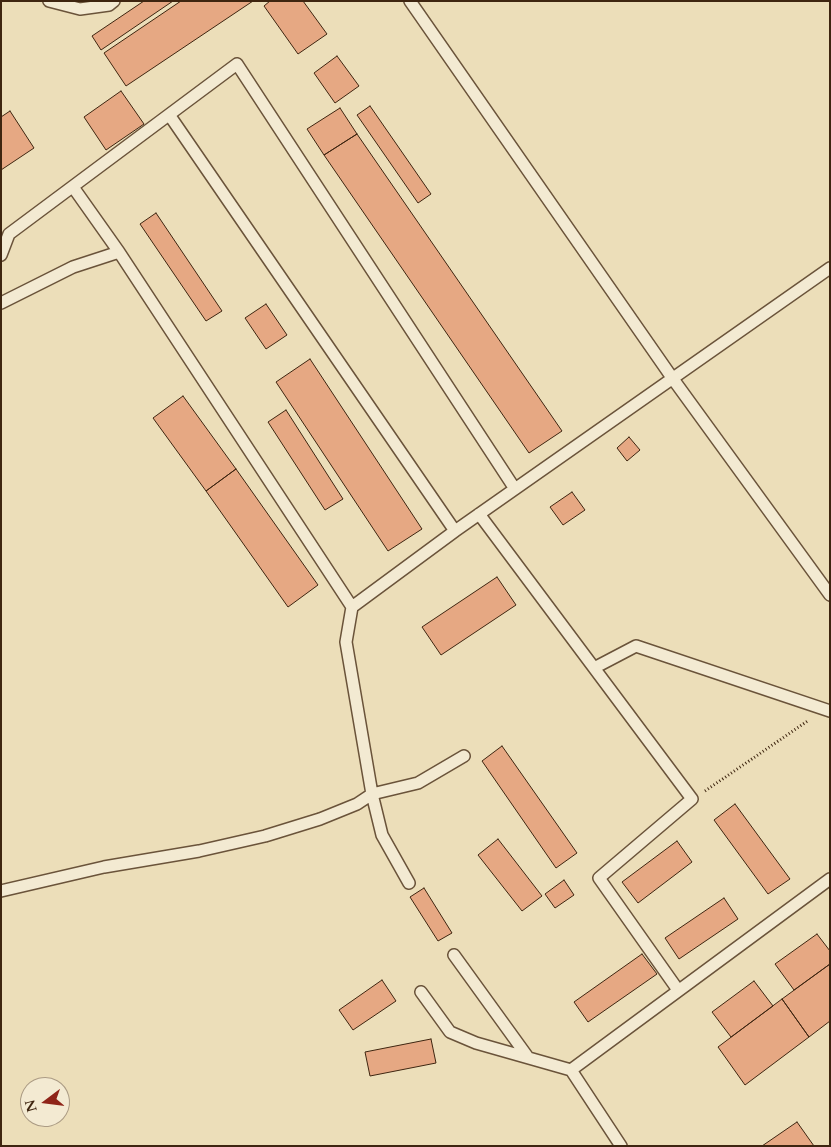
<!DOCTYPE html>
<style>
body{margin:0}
#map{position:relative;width:831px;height:1147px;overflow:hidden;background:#ecdeb9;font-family:Cardo,serif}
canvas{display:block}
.frame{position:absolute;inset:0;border:2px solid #3e2510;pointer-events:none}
.north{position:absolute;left:20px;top:1077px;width:50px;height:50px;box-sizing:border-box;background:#f3ead2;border:1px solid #ab9b84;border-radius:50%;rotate:255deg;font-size:14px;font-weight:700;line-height:20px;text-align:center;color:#3e2510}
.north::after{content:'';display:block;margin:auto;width:18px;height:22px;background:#8f2418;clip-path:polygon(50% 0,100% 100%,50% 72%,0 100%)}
</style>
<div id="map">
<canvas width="831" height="1147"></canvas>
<div class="frame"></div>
<div class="north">N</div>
</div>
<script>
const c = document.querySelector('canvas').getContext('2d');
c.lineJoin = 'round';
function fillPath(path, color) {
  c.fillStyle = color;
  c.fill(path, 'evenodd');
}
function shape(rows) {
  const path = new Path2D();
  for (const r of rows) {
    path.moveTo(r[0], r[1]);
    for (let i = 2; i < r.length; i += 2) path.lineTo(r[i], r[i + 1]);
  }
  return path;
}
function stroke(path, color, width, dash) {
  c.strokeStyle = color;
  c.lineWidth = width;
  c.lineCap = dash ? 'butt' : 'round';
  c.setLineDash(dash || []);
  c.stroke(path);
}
const building = shape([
 [144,1,173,1,101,50,92,36,144,1],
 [181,1,253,1,126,86,104,53,181,1],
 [270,1,303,1,327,34,298,54,264,6,270,1],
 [337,56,359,86,335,103,314,73,337,56],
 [121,91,144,124,106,150,84,117,121,91],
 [370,106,431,194,418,203,357,115,370,106],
 [340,108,357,134,324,155,307,129,340,108],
 [10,111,34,148,1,170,1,117,10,111],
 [357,134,562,431,529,453,324,155,357,134],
 [156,213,222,311,206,321,140,224,156,213],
 [266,304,287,335,266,349,245,318,266,304],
 [310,359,422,529,388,551,276,382,310,359],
 [183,396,236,469,206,491,153,418,183,396],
 [286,410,343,499,325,510,268,422,286,410],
 [629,437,640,450,627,461,617,448,629,437],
 [236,469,318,585,288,607,206,491,236,469],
 [572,492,585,510,563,525,550,507,572,492],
 [497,577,516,605,441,655,422,627,497,577],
 [502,746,577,853,556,868,482,761,502,746],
 [735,804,790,879,768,894,714,820,735,804],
 [498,839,542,896,522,911,478,855,498,839],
 [677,841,692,862,638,903,622,882,677,841],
 [564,880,574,895,555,908,545,894,564,880],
 [424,888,452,933,438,941,410,897,424,888],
 [724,898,738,919,679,959,665,938,724,898],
 [817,934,830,951,830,964,794,990,775,964,817,934],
 [642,954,657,974,588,1022,574,1002,642,954],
 [830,964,830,1021,809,1037,782,999,830,964],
 [382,980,396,1001,353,1030,339,1010,382,980],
 [754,981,773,1006,731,1037,712,1012,754,981],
 [782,999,809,1037,745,1085,718,1047,782,999],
 [431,1039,436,1063,370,1076,365,1052,431,1039],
 [797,1122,814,1146,762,1146,797,1122]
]);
const path = shape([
 [705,791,809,720]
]);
const lane = shape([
 [49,1,80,9,109,5,114,1],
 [410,1,673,379,830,595],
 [170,116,455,531],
 [73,187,119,252,352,607],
 [1,255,9,234,237,64,515,489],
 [1,303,73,267,119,252],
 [479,514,692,799,599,878,678,990],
 [594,668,636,646,830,711],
 [409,883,382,835,372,794,418,783,464,756],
 [1,891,104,867,199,851,265,836,320,819,357,804,372,794,346,642,352,607,455,531,830,268],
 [454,955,527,1056],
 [421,992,450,1032,476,1043,571,1070,621,1146],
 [571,1070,830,879]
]);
fillPath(building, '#e6a883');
stroke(building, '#3e2510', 1);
stroke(lane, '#6a533a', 14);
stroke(path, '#3e2510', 3, [1, 2.5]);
stroke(lane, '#f3ead2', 11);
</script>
